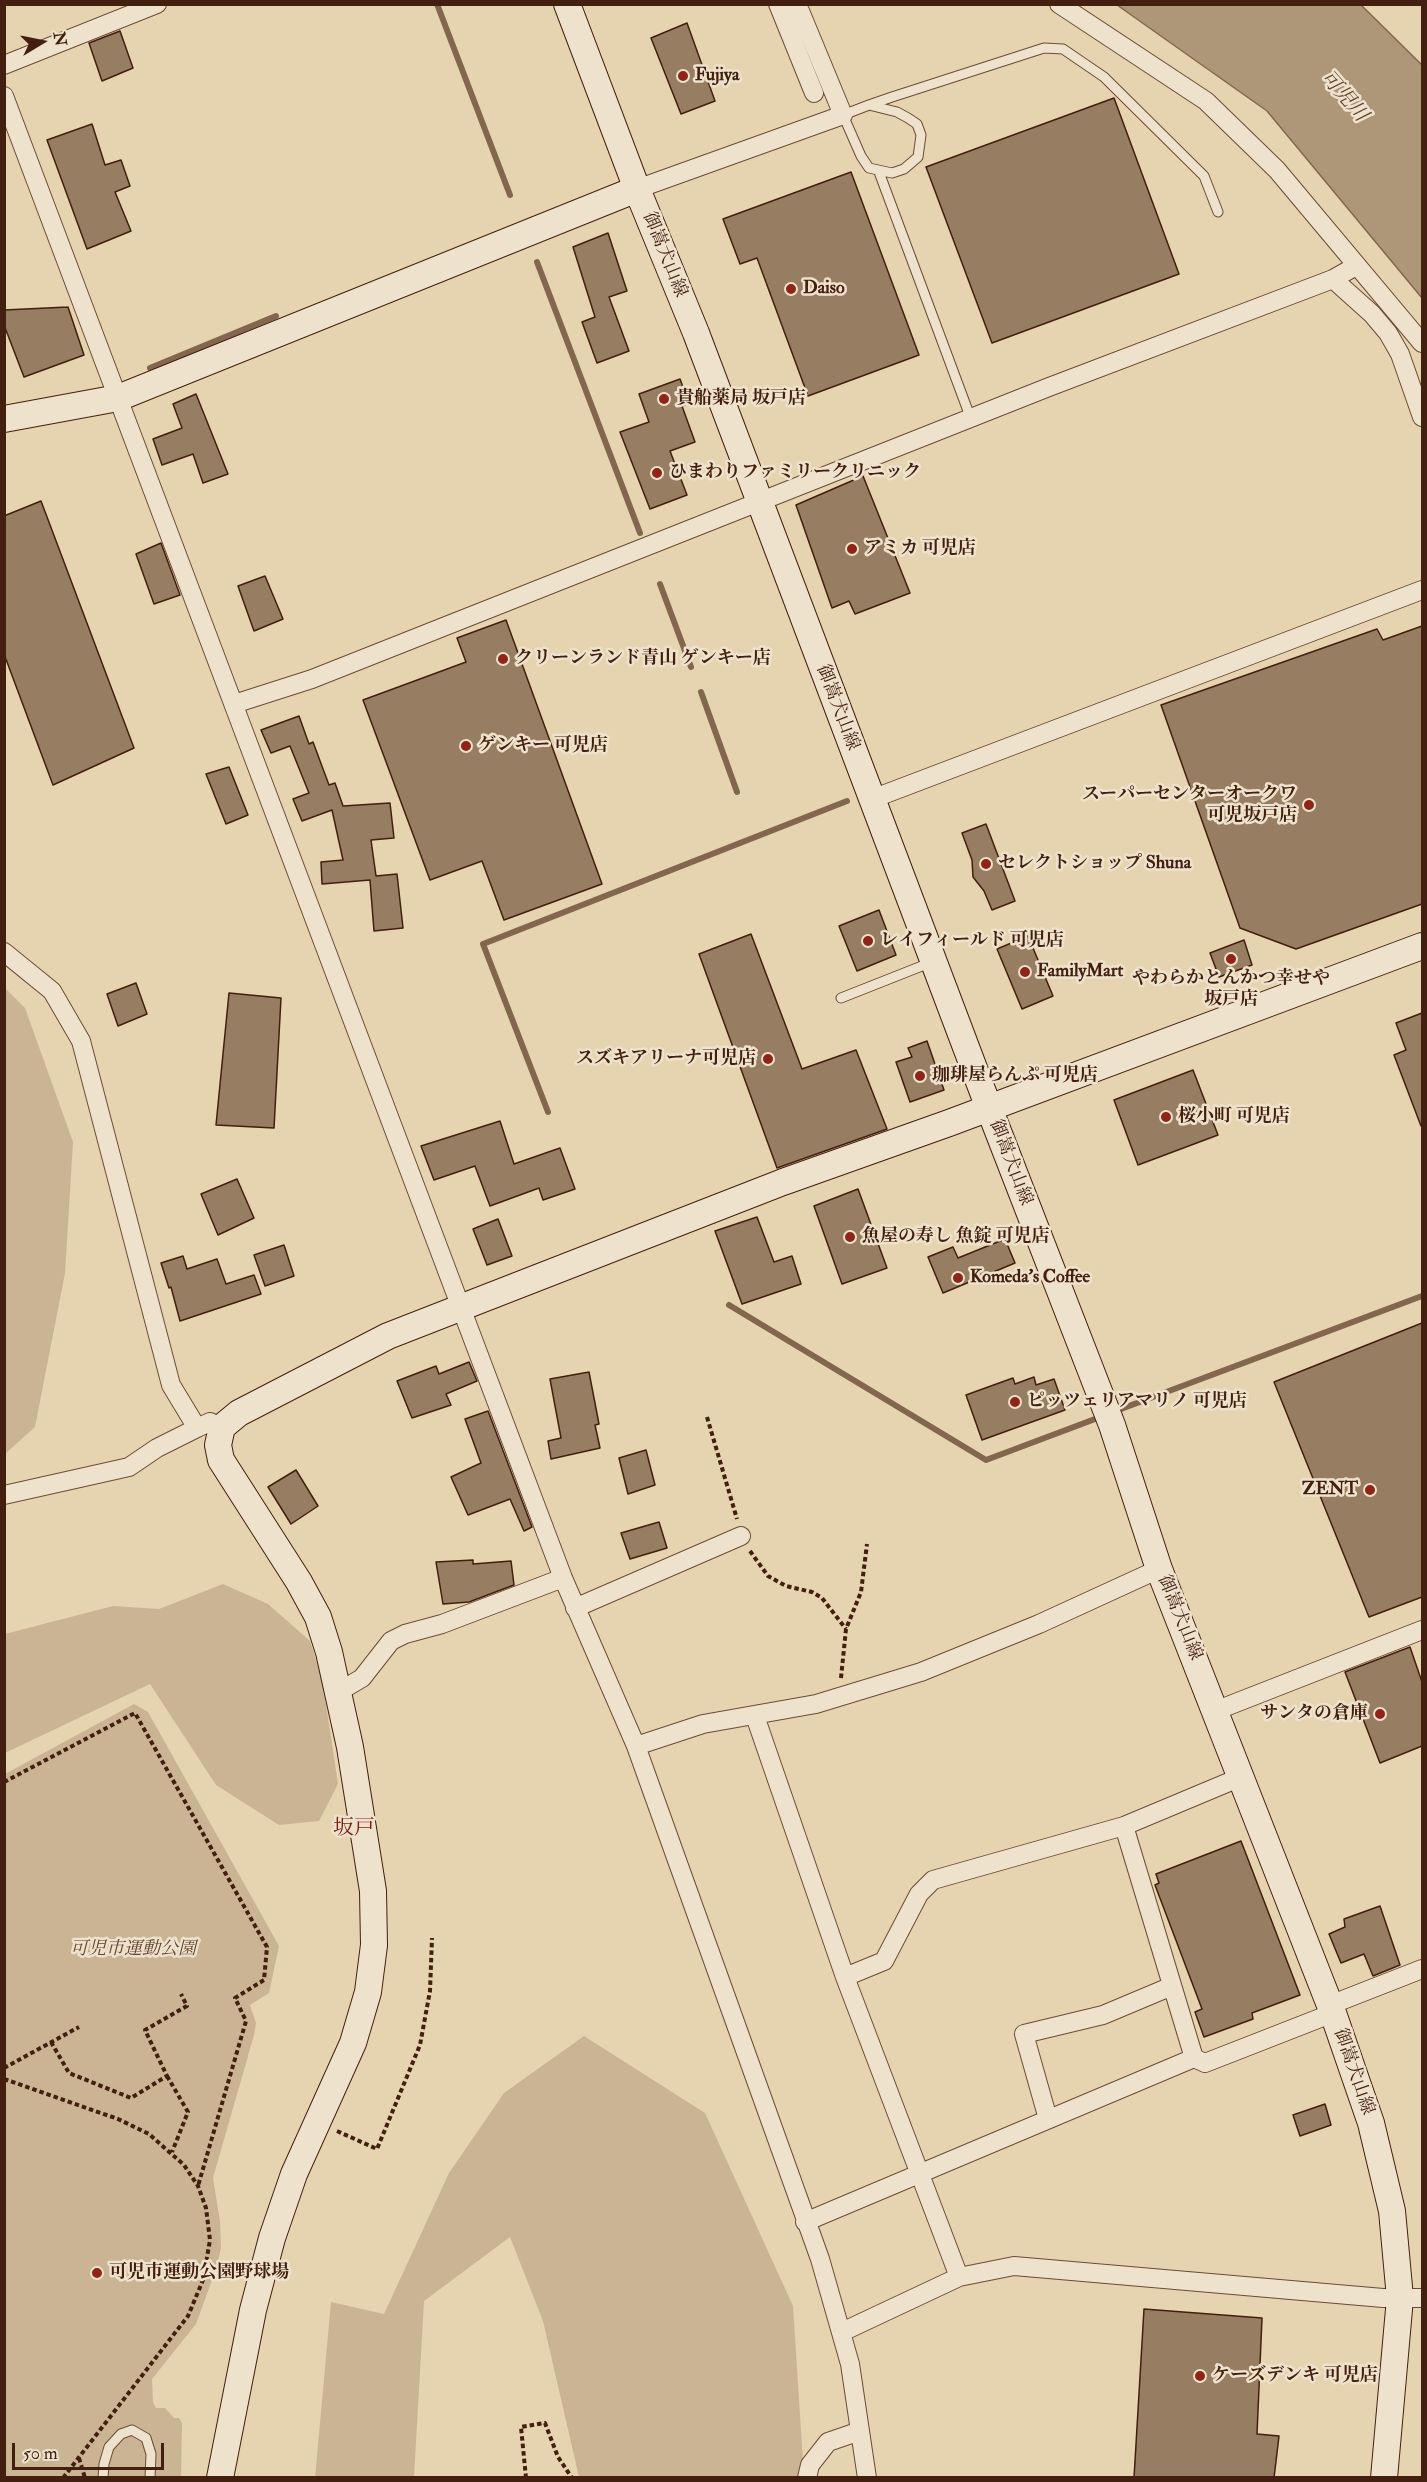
<!DOCTYPE html>
<meta charset="utf-8">
<style>
body{margin:0}
#map{position:relative;width:1427px;height:2482px;overflow:hidden;background:#e6d3b0;font-family:"IM FELL Double Pica",serif}
canvas{display:block}
.frame{position:absolute;inset:0;border:6px solid #421f0e;pointer-events:none}
.north{position:absolute;left:12px;top:12px;width:60px;height:60px;-webkit-text-stroke:4px #efe2cc;paint-order:stroke;rotate:80deg;font-size:16px;font-weight:700;line-height:24px;text-align:center;color:#421f0e}
.north::after{content:'';display:block;margin:auto;width:21px;height:27px;background:#421f0e;clip-path:polygon(50% 0,100% 100%,50% 72%,0 100%)}
.scale{position:absolute;left:12px;top:2443px;width:152px;height:27px;box-sizing:border-box;border:3px solid #421f0e;border-top:0;padding-left:8px;font-size:18px;line-height:21px;white-space:nowrap;color:#421f0e;-webkit-text-stroke:4px #efe2cc;paint-order:stroke}
</style>
<div id="map">
<canvas width="1427" height="2482"></canvas>
<div class="frame"></div>
<div class="north">N</div>
<div class="scale">50 m</div>
</div>
<script>
const c = document.querySelector('canvas').getContext('2d');
c.lineJoin = 'round';
function fillPath(path, color) {
  c.fillStyle = color;
  c.fill(path, 'evenodd');
}
function shape(rows) {
  const path = new Path2D();
  for (const r of rows) {
    path.moveTo(r[0], r[1]);
    for (let i = 2; i < r.length; i += 2) path.lineTo(r[i], r[i + 1]);
  }
  return path;
}
function stroke(path, color, width, dash) {
  c.strokeStyle = color;
  c.lineWidth = width;
  c.lineCap = dash ? 'butt' : 'round';
  c.setLineDash(dash || []);
  c.stroke(path);
}
function label(font, color, halo, rows, align = 'center') {
  c.font = font + ' "IM FELL Double Pica","Noto Serif JP",serif';
  c.lineWidth = 5;
  c.setLineDash([]);
  c.textBaseline = 'middle';
  c.strokeStyle = halo;
  c.fillStyle = color;
  for (const [text, x, y, turn = 0] of rows) {
    c.save();
    c.translate(x, y);
    c.rotate((+turn || 0) * Math.PI / 180);
    c.textAlign = isNaN(turn) ? turn : align;
    if (halo) c.strokeText(text, 0, 0);
    c.fillText(text, 0, 0);
    c.restore();
  }
}
const green = shape([
 [4,987,25,1008,73,1142,65,1273,35,1427,5,1454],
 [223,1584,268,1604,310,1641,322,1678,338,1784,319,1821,279,1825,216,1785,150,1684,5,1753,5,1634,113,1606,159,1609],
 [134,1704,148,1712,279,1946,269,1993,250,2005,256,2023,254,2035,213,2178,220,2222,221,2248,216,2269,196,2324,152,2379,153,2402,156,2408,165,2408,174,2418,179,2418,182,2423,181,2477,5,2477,5,1774],
 [584,2036,705,2113,793,2306,804,2477,579,2477,543,2321,510,2237,424,2301,414,2477,315,2478,331,2302,384,2314,449,2173,504,2093]
]);
const water = shape([
 [1117,5,1361,5,1422,65,1422,298,1267,111,1117,5]
]);
const stream = shape([
 [437,4,510,195],
 [537,262,640,533],
 [150,368,276,316],
 [660,584,691,667],
 [701,692,737,792],
 [548,1112,483,944,847,801],
 [729,1305,986,1460,1103,1416],
 [1113,1412,1422,1296]
]);
const building = shape([
 [687,23,715,101,681,114,651,38,687,23],
 [120,31,133,68,102,81,89,43,120,31],
 [1114,98,1179,274,992,343,926,167,1114,98],
 [92,124,105,165,121,160,130,186,115,192,131,231,87,249,47,140,92,124],
 [851,172,919,355,808,396,757,258,740,264,723,219,851,172],
 [608,233,627,291,609,297,629,351,597,363,582,322,595,317,573,247,608,233],
 [68,307,84,355,24,377,4,325,4,310,68,307],
 [680,379,689,403,682,406,695,442,670,451,687,495,650,509,620,432,649,422,639,394,680,379],
 [196,394,228,474,203,483,193,454,162,465,153,439,182,428,173,404,196,394],
 [863,476,910,593,855,614,849,601,832,608,796,505,863,476],
 [41,501,134,748,53,785,4,654,4,516,41,501],
 [161,543,180,595,154,604,136,554,161,543],
 [265,576,283,619,254,631,238,586,265,576],
 [506,620,602,884,504,920,482,861,430,880,363,700,466,662,457,638,506,620],
 [1422,626,1422,904,1296,949,1240,928,1161,705,1377,629,1383,640,1422,626],
 [299,716,309,744,313,742,329,785,335,783,343,806,390,803,394,838,371,840,376,876,397,874,403,928,374,931,370,880,322,884,321,862,343,860,332,810,302,821,293,799,309,793,290,746,271,753,261,730,299,716],
 [229,767,248,815,226,824,206,774,229,767],
 [986,824,1015,901,992,910,984,891,973,877,972,860,962,833,986,824],
 [879,910,896,955,857,971,839,926,879,910],
 [751,934,802,1069,856,1050,887,1129,777,1168,699,954,751,934],
 [1028,936,1053,996,1022,1009,997,949,1028,936],
 [1244,940,1252,965,1219,977,1210,953,1244,940],
 [136,983,147,1014,118,1026,107,994,136,983],
 [229,993,281,998,274,1128,216,1125,229,993],
 [1422,1013,1422,1125,1421,1126,1394,1055,1406,1050,1396,1023,1422,1013],
 [927,1041,944,1090,910,1102,896,1062,912,1057,908,1048,927,1041],
 [1193,1070,1218,1135,1138,1165,1114,1100,1193,1070],
 [500,1121,514,1164,560,1148,575,1189,543,1200,539,1188,490,1206,475,1166,434,1180,421,1146,500,1121],
 [237,1179,254,1218,218,1235,201,1194,237,1179],
 [858,1189,887,1268,842,1284,814,1206,858,1189],
 [757,1217,774,1262,792,1256,801,1284,742,1304,715,1231,757,1217],
 [498,1219,512,1256,487,1265,473,1229,498,1219],
 [1005,1239,1015,1263,943,1293,928,1257,953,1247,958,1258,1005,1239],
 [284,1245,294,1276,265,1286,254,1255,284,1245],
 [183,1256,187,1269,217,1259,226,1284,254,1275,261,1294,180,1321,171,1287,169,1288,161,1263,183,1256],
 [1422,1323,1422,1597,1369,1617,1274,1382,1422,1323],
 [469,1362,477,1381,446,1394,451,1405,412,1418,397,1381,436,1366,439,1374,469,1362],
 [589,1372,599,1424,595,1425,600,1448,551,1459,548,1441,561,1438,550,1379,589,1372],
 [1034,1377,1036,1385,1054,1379,1065,1410,982,1440,966,1395,1013,1378,1015,1384,1034,1377],
 [488,1411,532,1527,524,1531,510,1499,468,1515,451,1477,481,1463,465,1419,488,1411],
 [646,1450,655,1485,628,1494,619,1458,646,1450],
 [296,1470,318,1506,291,1524,268,1487,296,1470],
 [659,1522,667,1548,630,1559,621,1533,659,1522],
 [473,1560,473,1564,511,1561,514,1585,469,1602,443,1604,436,1562,473,1560],
 [1410,1647,1422,1682,1422,1746,1380,1763,1345,1672,1410,1647],
 [1241,1841,1300,1995,1252,2013,1253,2019,1204,2037,1195,2012,1202,2009,1155,1885,1159,1883,1156,1874,1241,1841],
 [1380,1906,1400,1965,1373,1976,1364,1954,1341,1963,1329,1934,1345,1927,1344,1919,1380,1906],
 [1325,2104,1331,2125,1300,2136,1293,2115,1325,2104],
 [1144,2309,1262,2318,1257,2434,1279,2436,1274,2478,1134,2478,1144,2309]
]);
const path = shape([
 [707,1417,737,1519],
 [750,1551,768,1576,786,1586,812,1592,822,1598,846,1629],
 [841,1678,846,1629,861,1592,867,1544],
 [4,1782,135,1713,267,1947,264,1980,235,1998,246,2021,198,2186],
 [51,2042,69,2073,131,2098,167,2076,145,2030,187,2006,181,1994],
 [4,2068,79,2027],
 [167,2076,188,2112,172,2152],
 [4,2079,118,2119,149,2134,184,2165,198,2186,206,2208,210,2240,203,2280,188,2316,63,2478],
 [337,2131,377,2149,420,2045,430,1991,432,1938],
 [79,2458,85,2478],
 [526,2478,521,2427,545,2423,558,2457,572,2478]
]);
const lane = shape([
 [869,105,897,112,908,118,917,124,921,135,918,157,904,169,892,173,869,168,861,156,843,115,869,105,892,97,1044,48,1063,49,1104,77,1204,176,1218,212],
 [879,172,971,419],
 [841,998,932,962],
 [103,2478,104,2464,109,2447,121,2434,132,2430,146,2438,151,2454,150,2478]
]);
const street = shape([
 [778,4,814,93],
 [1059,4,1206,101,1277,170,1422,343],
 [4,65,157,4],
 [4,96,563,1578,636,1746,820,2259,850,2364,867,2478],
 [637,189,843,115,800,11,788,4],
 [1333,279,1372,314,1388,333,1400,354,1422,417],
 [234,704,312,679,1049,387,1333,279,1356,266],
 [872,799,1422,590],
 [4,952,52,991,81,1041,171,1385,197,1428],
 [4,1495,129,1467,157,1448,197,1428,210,1422,222,1427],
 [575,1608,741,1536],
 [340,1691,362,1678,391,1641,405,1634,442,1624,563,1578],
 [1215,1711,1422,1630],
 [755,1716,845,1977,959,2277],
 [636,1746,703,1724,816,1704,921,1672,1039,1624,1159,1569],
 [1124,1826,1194,2058],
 [845,1977,884,1961,919,1894,933,1880,1124,1826,1241,1777],
 [1330,2005,1422,1969],
 [1048,2119,1024,2034,1103,2015,1172,1986],
 [805,2222,1194,2058,1205,2063,1333,2013],
 [842,2332,959,2277,1014,2266,1383,2298,1422,2298],
 [807,2478,810,2465,828,2442,860,2431]
]);
const secondary = shape([
 [567,4,637,189,696,333,989,1108,1112,1425,1159,1569,1333,2013,1371,2123,1392,2211,1400,2298,1384,2478],
 [4,419,118,398,637,189],
 [220,2478,253,2310,272,2238,294,2174,353,2043,368,1992,374,1945,373,1891,350,1747,329,1652,318,1617,299,1582,221,1460,218,1445,222,1427,239,1413,388,1336,783,1182,949,1123,1422,946]
]);
const markers = [
 [683,76,6,"#8f2418"],
 [791,289,6,"#8f2418"],
 [664,399,6,"#8f2418"],
 [657,473,6,"#8f2418"],
 [852,549,6,"#8f2418"],
 [503,659,6,"#8f2418"],
 [466,746,6,"#8f2418"],
 [1309,805,6,"#8f2418"],
 [986,864,6,"#8f2418"],
 [868,941,6,"#8f2418"],
 [1231,959,6,"#8f2418"],
 [1025,972,6,"#8f2418"],
 [768,1059,6,"#8f2418"],
 [920,1076,6,"#8f2418"],
 [1166,1117,6,"#8f2418"],
 [850,1237,6,"#8f2418"],
 [958,1278,6,"#8f2418"],
 [1015,1402,6,"#8f2418"],
 [1370,1490,6,"#8f2418"],
 [1380,1714,6,"#8f2418"],
 [97,2273,6,"#8f2418"],
 [1200,2376,6,"#8f2418"]
];
const poiNames = [
 ["Fujiya",695,76],
 ["Daiso",803,289],
 ["貴船薬局 坂戸店",676,399],
 ["ひまわりファミリークリニック",669,473],
 ["アミカ 可児店",864,549],
 ["クリーンランド青山 ゲンキー店",515,659],
 ["ゲンキー 可児店",478,746],
 ["スーパーセンターオークワ",1297,795,"right"],
 ["可児坂戸店",1297,816,"right"],
 ["セレクトショップ Shuna",998,864],
 ["レイフィールド 可児店",880,941],
 ["FamilyMart",1037,972],
 ["やわらかとんかつ幸せや",1231,979,"center"],
 ["坂戸店",1231,1000,"center"],
 ["スズキアリーナ可児店",756,1059,"right"],
 ["珈琲屋らんぷ 可児店",932,1076],
 ["桜小町 可児店",1178,1117],
 ["魚屋の寿し 魚錠 可児店",862,1237],
 ["Komeda's Coffee",970,1278],
 ["ピッツェリアマリノ 可児店",1027,1402],
 ["ZENT",1358,1490,"right"],
 ["サンタの倉庫",1368,1714,"right"],
 ["可児市運動公園野球場",109,2273],
 ["ケーズデンキ 可児店",1212,2376]
];
const streetNames = [
 ["御嵩犬山線",664,255,68],
 ["御嵩犬山線",837,708,69],
 ["御嵩犬山線",1010,1163,69],
 ["御嵩犬山線",1179,1618,68],
 ["御嵩犬山線",1353,2072,71]
];
const parkNames = [
 ["可児市運動公園",133,1950]
];
const waterNames = [
 ["可児川",1343,97,49]
];
const quarterNames = [
 ["坂戸",354,1829]
];
fillPath(green, '#cab494');
fillPath(water, '#ae9679');
stroke(water, '#83664e', 1.5);
stroke(stream, '#83664e', 6);
fillPath(building, '#977d62');
stroke(building, '#421f0e', 1.5);
stroke(lane, '#6b4c36', 11);
stroke(street, '#6b4c36', 20);
stroke(secondary, '#421f0e', 28);
stroke(path, '#421f0e', 4, [4.5, 3]);
stroke(lane, '#efe2cc', 9);
stroke(street, '#efe2cc', 18);
stroke(secondary, '#efe2cc', 26);
for (const [x, y, r, color] of markers) {
  const dot = new Path2D();
  dot.arc(x, y, r, 0, 2 * Math.PI);
  c.fillStyle = color;
  c.fill(dot);
  stroke(dot, '#efe2cc', 2);
}
label('bold 18px', '#421f0e', '#efe2cc', poiNames, 'left');
label('18px', '#421f0e', '#efe2cc', streetNames);
label('italic 18px', '#644430', '#efe2cc', parkNames);
label('italic 20px', '#62432e', '#efe2cc', waterNames);
label('21px', '#7a1f14', '#efe2cc', quarterNames);
</script>
